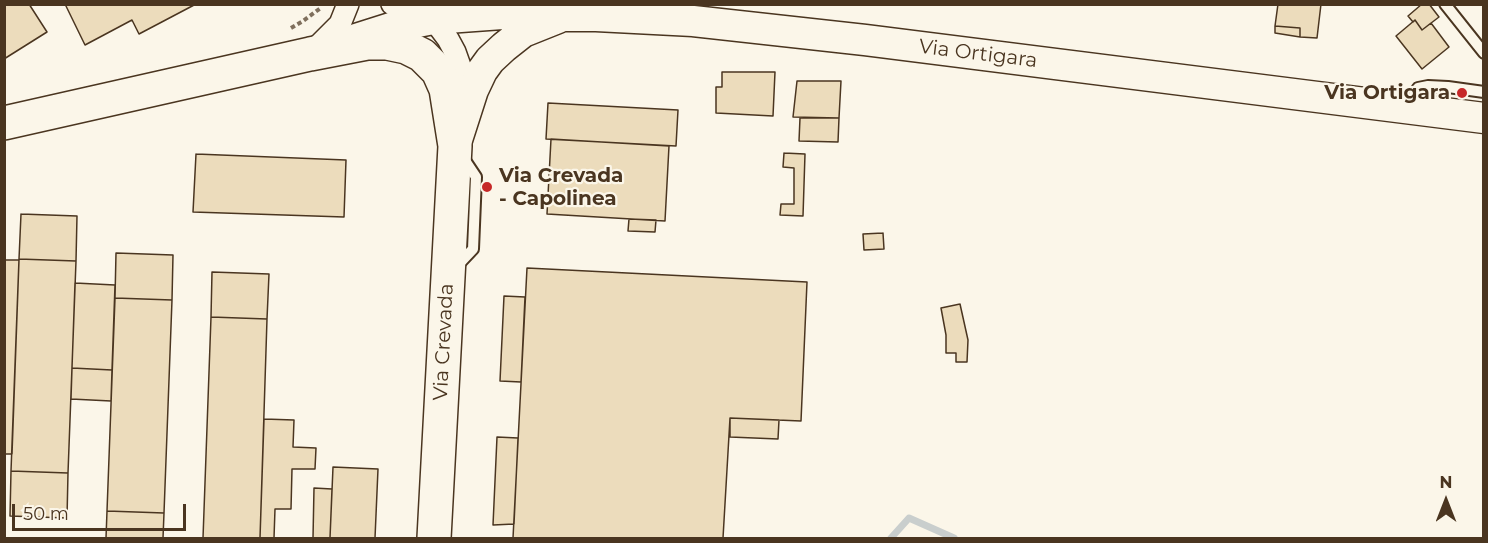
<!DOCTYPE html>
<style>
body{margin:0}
#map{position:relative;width:1488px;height:543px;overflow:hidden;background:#fbf6e9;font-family:Montserrat,sans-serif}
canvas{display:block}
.frame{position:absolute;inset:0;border:6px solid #4a3520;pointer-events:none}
.north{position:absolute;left:1416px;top:471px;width:60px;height:60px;-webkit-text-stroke:4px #fbf6e9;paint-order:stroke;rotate:0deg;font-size:16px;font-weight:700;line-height:24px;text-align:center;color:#4a3520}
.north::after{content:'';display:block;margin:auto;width:21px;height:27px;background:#4a3520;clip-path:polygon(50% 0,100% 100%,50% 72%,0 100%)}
.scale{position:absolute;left:12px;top:504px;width:174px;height:27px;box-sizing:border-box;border:3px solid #4a3520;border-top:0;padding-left:8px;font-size:18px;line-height:21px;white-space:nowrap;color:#4a3520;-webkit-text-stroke:4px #fbf6e9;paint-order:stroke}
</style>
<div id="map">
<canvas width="1488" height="543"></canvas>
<div class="frame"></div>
<div class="north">N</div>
<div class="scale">50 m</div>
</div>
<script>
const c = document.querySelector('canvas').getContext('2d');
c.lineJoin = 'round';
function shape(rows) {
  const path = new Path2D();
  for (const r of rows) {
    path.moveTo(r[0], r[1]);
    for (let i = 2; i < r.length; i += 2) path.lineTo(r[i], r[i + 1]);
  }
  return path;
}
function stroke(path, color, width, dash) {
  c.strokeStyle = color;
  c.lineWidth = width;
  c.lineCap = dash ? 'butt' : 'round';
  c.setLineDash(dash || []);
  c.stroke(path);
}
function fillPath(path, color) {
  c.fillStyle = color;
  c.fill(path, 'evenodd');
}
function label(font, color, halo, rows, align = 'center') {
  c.font = font + ' Montserrat,sans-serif';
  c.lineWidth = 4.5;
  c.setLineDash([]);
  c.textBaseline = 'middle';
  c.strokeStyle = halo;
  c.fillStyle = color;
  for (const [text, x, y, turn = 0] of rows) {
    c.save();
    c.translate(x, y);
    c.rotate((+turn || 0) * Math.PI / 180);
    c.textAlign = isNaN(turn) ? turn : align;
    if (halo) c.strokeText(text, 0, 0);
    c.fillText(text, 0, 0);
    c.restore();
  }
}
const stream = shape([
 [891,538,909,518,954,538]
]);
const building = shape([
 [4,4,29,4,47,32,4,59,4,4],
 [65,4,196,4,139,34,132,20,85,45,65,4],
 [1278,4,1321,4,1317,38,1300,37,1300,28,1275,26,1278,4],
 [1422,4,1429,4,1439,17,1422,30,1415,20,1413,22,1408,16,1422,4],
 [1415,20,1422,30,1431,23,1449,47,1422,69,1396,36,1415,20],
 [1275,26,1300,28,1300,37,1275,33,1275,26],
 [722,72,775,72,773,116,716,113,716,87,722,87,722,72],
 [797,81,841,81,839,118,793,117,797,81],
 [548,103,678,110,676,146,546,139,548,103],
 [800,118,839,118,838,142,799,141,800,118],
 [551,139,669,146,665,221,547,214,551,139],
 [784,153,805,154,803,216,780,215,781,204,794,204,794,168,783,167,784,153],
 [196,154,346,160,344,217,193,212,196,154],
 [21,214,77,216,76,261,19,259,21,214],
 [629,219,656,220,655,232,628,231,629,219],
 [883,233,884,249,864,250,863,234,883,233],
 [116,253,173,255,172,300,115,298,116,253],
 [19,259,76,261,68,473,11,471,19,259],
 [4,260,19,260,12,454,4,454,4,260],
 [527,268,807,282,801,421,730,418,723,538,513,538,527,268],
 [212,272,269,274,267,319,211,317,212,272],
 [75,283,115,285,112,370,72,368,75,283],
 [504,296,525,297,521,382,500,381,504,296],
 [115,298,172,300,164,513,107,511,115,298],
 [960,304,968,340,967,362,956,362,956,353,946,353,946,335,941,308,960,304],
 [211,317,267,319,260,538,203,538,211,317],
 [72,368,112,370,111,401,71,399,72,368],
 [730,418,779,420,778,439,730,437,730,418],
 [264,419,294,420,293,447,316,448,315,469,292,469,291,509,275,509,274,538,260,538,264,419],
 [497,437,518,438,514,524,493,525,497,437],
 [333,467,378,469,375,538,330,538,333,467],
 [11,471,68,473,67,518,10,516,11,471],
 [314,488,332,489,330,538,313,538,314,488],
 [107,511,164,513,163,538,106,538,107,511]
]);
const path = shape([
 [291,28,303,21,322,7]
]);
const service = shape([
 [1445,4,1484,53],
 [1412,107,1415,93,1418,88,1428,86,1448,87,1484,92],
 [456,267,473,249,476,177,464,159]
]);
const minor = shape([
 [392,4,406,11,433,19,448,39,455,52,460,66,461,87,459,110],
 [311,53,340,24,348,4]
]);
const secondary = shape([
 [356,39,397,26,433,19,516,13,563,16,596,16,693,21,865,40,1484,118],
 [455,146,473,90,482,71,490,60,504,47,523,32,558,18]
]);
const primary = shape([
 [4,123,310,54,367,43,387,43,406,47,422,55,438,71,446,89,455,146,434,538]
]);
const markers = [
 [1462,93,6,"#c62828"],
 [487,187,6,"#c62828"]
];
const streetNames = [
 ["Via Ortigara",978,54,7],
 ["Via Crevada",444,342,-87]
];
const poiNames = [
 ["Via Ortigara",1450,93],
 ["Via Crevada",499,176,"left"],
 ["- Capolinea",499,199,"left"]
];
stroke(stream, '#c9cecd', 7);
fillPath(building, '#ecdcbc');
stroke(building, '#4a3520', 1.5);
stroke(service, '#4a3520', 14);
stroke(minor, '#4a3520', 24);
stroke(secondary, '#4a3520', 33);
stroke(primary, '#4a3520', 36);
stroke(path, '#7f6f5c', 4, [4.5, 3]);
stroke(service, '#fbf6e9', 10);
stroke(minor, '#fbf6e9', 21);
stroke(secondary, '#fbf6e9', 30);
stroke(primary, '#fbf6e9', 33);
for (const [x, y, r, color] of markers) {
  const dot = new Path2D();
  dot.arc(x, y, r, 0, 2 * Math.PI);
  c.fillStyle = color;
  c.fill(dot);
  stroke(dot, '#fbf6e9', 2);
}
label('20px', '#4a3520', '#fbf6e9', streetNames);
label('bold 20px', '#4a3520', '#fbf6e9', poiNames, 'right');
</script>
